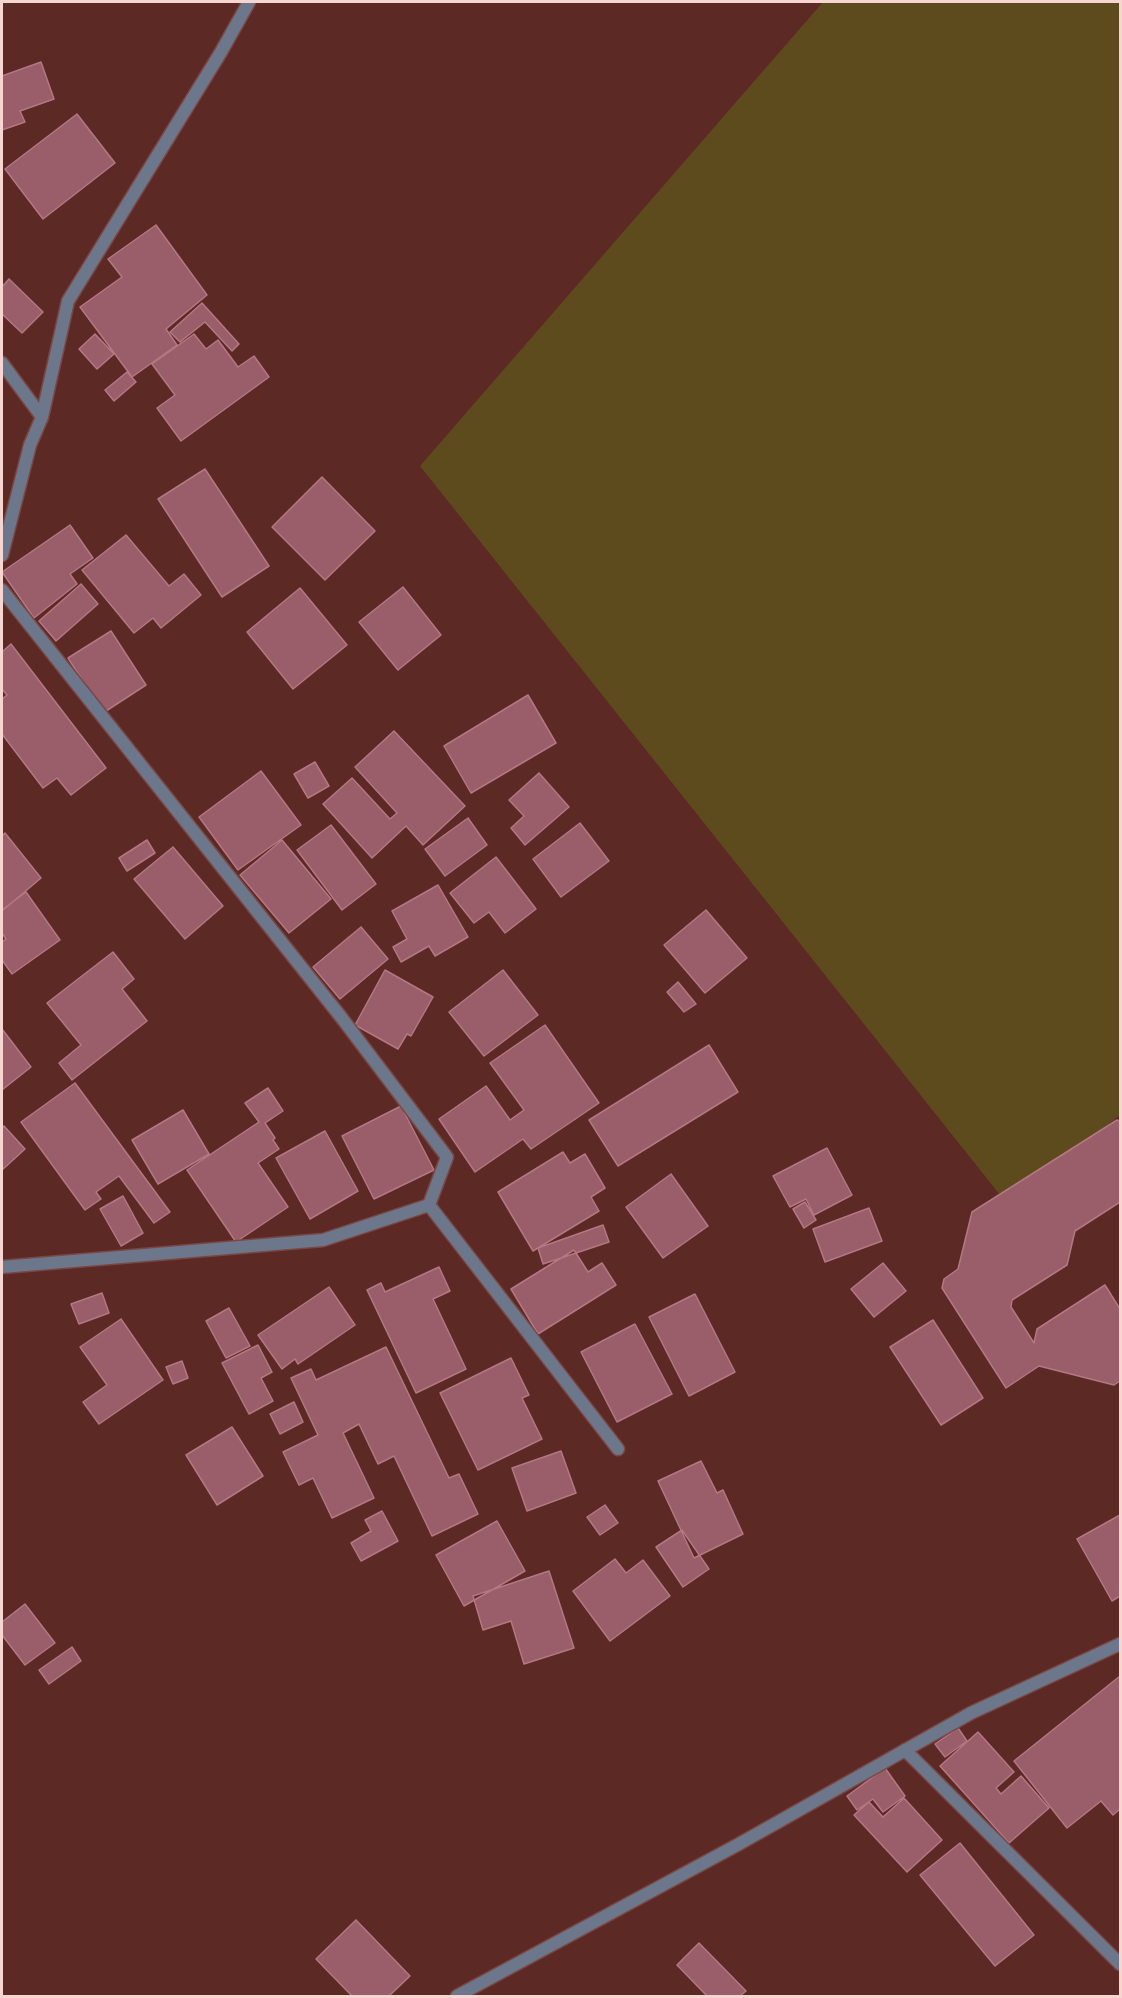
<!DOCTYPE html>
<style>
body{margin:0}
#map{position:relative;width:1122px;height:1998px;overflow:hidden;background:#5d2925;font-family:Karla,sans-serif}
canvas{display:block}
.frame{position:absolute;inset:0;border:3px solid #f7d5d1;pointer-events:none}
</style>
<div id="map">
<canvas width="1122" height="1998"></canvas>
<div class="frame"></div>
</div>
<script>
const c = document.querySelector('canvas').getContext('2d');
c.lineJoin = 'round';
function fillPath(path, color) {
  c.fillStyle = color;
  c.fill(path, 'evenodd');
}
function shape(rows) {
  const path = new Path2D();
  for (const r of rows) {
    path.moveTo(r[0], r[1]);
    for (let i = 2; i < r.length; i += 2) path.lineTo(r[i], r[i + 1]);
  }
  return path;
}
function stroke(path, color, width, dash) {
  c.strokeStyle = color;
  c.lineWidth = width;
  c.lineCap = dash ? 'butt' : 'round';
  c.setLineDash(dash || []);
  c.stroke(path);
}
const green = shape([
 [823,2,1120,2,1120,1115,1008,1205,420,466]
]);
const building = shape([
 [41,62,54,99,20,111,25,122,2,130,2,76,41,62],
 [77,114,115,163,43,219,5,169,77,114],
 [156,225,207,295,166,329,177,345,132,377,80,307,122,277,108,259,156,225],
 [9,279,43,312,22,333,2,314,2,287,9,279],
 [202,303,239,344,232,351,205,322,180,342,170,332,202,303],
 [95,334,114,354,97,369,79,349,95,334],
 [194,334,206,349,218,340,238,367,254,356,269,377,181,441,157,408,175,395,152,364,194,334],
 [127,372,136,382,114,401,105,390,127,372],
 [205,469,269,566,222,597,158,499,205,469],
 [322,477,375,531,325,580,272,527,322,477],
 [70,525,93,558,70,574,77,584,34,618,2,572,70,525],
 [126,535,169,586,184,574,201,595,161,628,153,618,134,633,82,570,126,535],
 [81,584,98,604,56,641,39,621,81,584],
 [403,587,441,635,398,670,359,622,403,587],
 [300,588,347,645,293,689,247,632,300,588],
 [111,631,146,685,103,713,68,658,111,631],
 [11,644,106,768,71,795,57,778,43,788,2,734,2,699,7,695,2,689,2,652,11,644],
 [528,695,556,743,471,793,444,746,528,695],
 [394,731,465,806,423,845,406,826,372,858,323,804,352,778,390,819,397,813,355,767,394,731],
 [315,762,329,786,308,798,294,774,315,762],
 [261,771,301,825,238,870,199,817,261,771],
 [539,773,569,807,525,845,511,828,524,816,509,800,539,773],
 [468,818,487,845,445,876,425,849,468,818],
 [580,823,609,861,561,897,533,859,580,823],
 [331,825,376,884,342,910,297,850,331,825],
 [5,833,41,878,2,911,2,836,5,833],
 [147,840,155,853,127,871,119,858,147,840],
 [282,840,331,899,289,933,240,875,282,840],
 [173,847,223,906,185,939,134,879,173,847],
 [496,857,536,909,505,933,489,912,474,923,450,893,496,857],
 [438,885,468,937,435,956,429,946,401,962,393,947,407,939,392,911,438,885],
 [26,892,60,940,12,974,2,960,2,942,6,939,2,933,2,910,26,892],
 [706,910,747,958,705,993,664,945,706,910],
 [361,927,388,959,340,999,313,967,361,927],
 [113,952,134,979,122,989,147,1021,72,1080,59,1063,81,1045,47,1003,113,952],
 [385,970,433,997,411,1036,407,1034,398,1049,355,1025,385,970],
 [503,970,538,1015,484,1056,449,1012,503,970],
 [678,982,696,1004,684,1012,667,992,678,982],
 [545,1025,599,1103,531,1149,523,1139,475,1172,439,1119,486,1086,510,1120,524,1110,490,1063,545,1025],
 [2,1029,31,1067,2,1090,2,1029],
 [709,1045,738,1092,618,1166,589,1120,709,1045],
 [75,1083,170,1212,154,1223,119,1176,96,1192,101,1199,85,1210,21,1122,75,1083],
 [268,1088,283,1111,265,1123,275,1138,273,1140,279,1149,258,1163,288,1207,236,1242,187,1170,259,1122,245,1103,268,1088],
 [401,1106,434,1170,374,1199,342,1136,401,1106],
 [183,1110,209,1154,158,1184,132,1140,183,1110],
 [1117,1120,1120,1121,1120,1202,1075,1231,1067,1265,1012,1300,1011,1307,1034,1343,1037,1329,1105,1285,1120,1309,1120,1381,1114,1385,1039,1366,1006,1388,942,1288,944,1279,958,1269,972,1212,1117,1120],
 [4,1126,25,1149,2,1170,2,1128,4,1126],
 [325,1131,358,1191,310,1219,276,1158,325,1131],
 [827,1148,852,1195,814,1215,806,1199,790,1207,773,1176,827,1148],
 [563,1152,570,1163,585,1154,605,1188,591,1197,599,1211,533,1251,498,1192,563,1152],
 [671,1174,708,1226,663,1258,626,1207,671,1174],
 [123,1196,143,1233,121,1246,100,1209,123,1196],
 [805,1202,816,1220,804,1228,793,1209,805,1202],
 [869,1208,882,1241,825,1262,813,1229,869,1208],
 [603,1225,609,1242,543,1264,538,1248,603,1225],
 [574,1250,588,1272,602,1263,616,1285,538,1334,511,1289,574,1250],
 [883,1263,906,1291,874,1317,851,1289,883,1263],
 [439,1267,450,1291,433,1299,466,1369,416,1393,367,1290,381,1283,385,1292,439,1267],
 [329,1287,355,1325,298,1364,295,1359,282,1369,258,1335,329,1287],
 [102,1293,109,1313,79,1324,71,1304,102,1293],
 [695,1294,735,1372,689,1396,649,1317,695,1294],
 [229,1308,250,1346,226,1358,206,1321,229,1308],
 [121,1319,163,1380,99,1424,83,1402,107,1385,80,1347,121,1319],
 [933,1320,983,1398,941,1425,890,1347,933,1320],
 [635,1324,672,1394,617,1422,581,1352,635,1324],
 [258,1345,272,1372,261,1378,273,1401,249,1414,222,1363,258,1345],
 [386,1347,449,1478,459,1474,478,1514,432,1536,394,1456,378,1464,359,1424,343,1433,374,1498,332,1518,313,1478,299,1485,283,1452,318,1435,291,1378,311,1369,316,1380,386,1347],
 [511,1358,529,1395,522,1398,542,1439,478,1470,440,1393,511,1358],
 [182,1361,188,1378,173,1384,166,1367,182,1361],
 [294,1402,303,1422,280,1434,270,1414,294,1402],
 [232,1427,263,1476,217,1505,186,1455,232,1427],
 [561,1451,576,1493,527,1511,512,1468,561,1451],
 [701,1461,717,1493,723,1490,743,1534,694,1558,658,1481,701,1461],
 [605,1505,618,1523,600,1535,587,1517,605,1505],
 [382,1511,398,1541,361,1561,351,1543,371,1531,365,1520,382,1511],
 [1120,1515,1120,1596,1112,1601,1077,1539,1120,1515],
 [497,1521,525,1571,464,1606,436,1555,497,1521],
 [682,1530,709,1569,683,1587,656,1547,682,1530],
 [615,1559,626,1573,643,1560,670,1596,610,1641,573,1591,615,1559],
 [549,1571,574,1648,524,1664,511,1621,483,1630,473,1596,549,1571],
 [25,1604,55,1643,25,1665,2,1635,2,1622,25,1604],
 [72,1647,81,1661,49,1684,39,1670,72,1647],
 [1120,1676,1120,1809,1113,1815,1101,1801,1067,1828,1014,1761,1120,1676],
 [958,1728,967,1741,945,1757,935,1744,958,1728],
 [978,1732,1014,1772,996,1788,1001,1794,1021,1776,1049,1808,1009,1843,940,1766,978,1732],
 [885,1768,905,1796,883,1812,873,1799,857,1810,847,1796,885,1768],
 [904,1798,942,1840,907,1872,854,1815,869,1802,883,1817,904,1798],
 [960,1843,1034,1935,995,1966,920,1875,960,1843],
 [356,1920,410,1976,389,1996,352,1996,316,1959,356,1920],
 [699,1943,746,1991,740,1996,707,1996,677,1965,699,1943]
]);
const minor = shape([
 [2,363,42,417],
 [2,555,30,445,42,417,68,301,221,52,249,2],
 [2,590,341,1017,447,1157,429,1205],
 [2,1267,323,1240,429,1205,618,1449],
 [905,1750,1120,1964]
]);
const tertiary = shape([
 [457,1996,739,1844,971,1713,1120,1644]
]);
fillPath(green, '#5e4b1d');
fillPath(building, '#995e6a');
stroke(building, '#b47783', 1.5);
stroke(minor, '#794844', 15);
stroke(tertiary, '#794844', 15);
stroke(minor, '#6d778c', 12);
stroke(tertiary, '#6d778c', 12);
</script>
